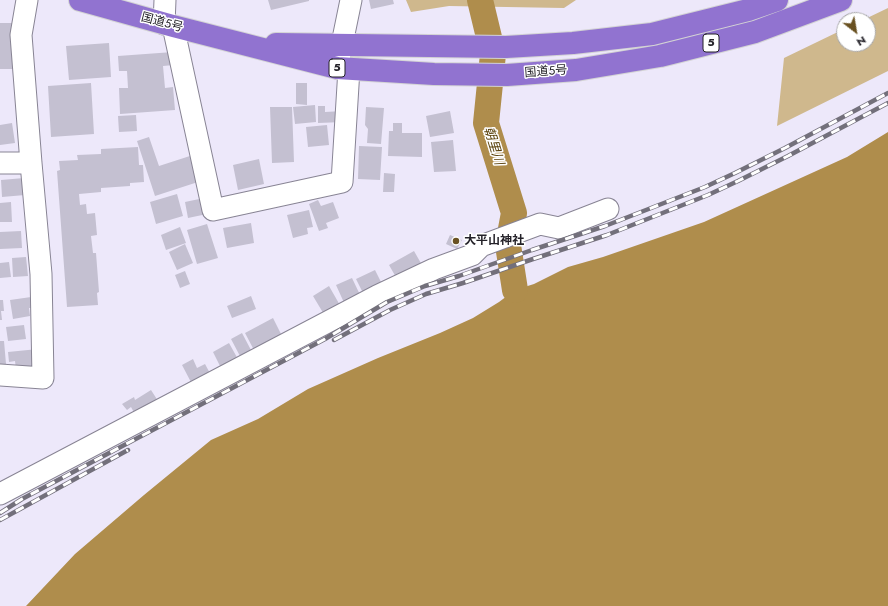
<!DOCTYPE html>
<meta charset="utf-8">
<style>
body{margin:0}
#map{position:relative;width:888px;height:606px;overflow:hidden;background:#ede8fa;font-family:Jost,sans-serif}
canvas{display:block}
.north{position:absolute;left:836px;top:12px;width:40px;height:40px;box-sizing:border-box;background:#fff;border:1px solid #a7a7a9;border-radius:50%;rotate:149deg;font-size:11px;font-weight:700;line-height:16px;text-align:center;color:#242229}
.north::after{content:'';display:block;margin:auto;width:14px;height:18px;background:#695121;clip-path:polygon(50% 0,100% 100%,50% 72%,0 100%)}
</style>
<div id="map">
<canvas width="888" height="606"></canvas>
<div class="north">N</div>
</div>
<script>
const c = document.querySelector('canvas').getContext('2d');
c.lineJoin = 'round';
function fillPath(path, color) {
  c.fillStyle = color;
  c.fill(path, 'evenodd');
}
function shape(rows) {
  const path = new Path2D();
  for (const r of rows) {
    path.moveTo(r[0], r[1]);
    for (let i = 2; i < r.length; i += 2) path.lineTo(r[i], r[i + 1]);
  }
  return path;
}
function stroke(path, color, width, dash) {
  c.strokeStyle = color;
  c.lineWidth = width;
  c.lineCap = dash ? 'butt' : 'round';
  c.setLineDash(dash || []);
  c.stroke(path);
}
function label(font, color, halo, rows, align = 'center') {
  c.font = font + ' Jost,"Noto Sans JP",sans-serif';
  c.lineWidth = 3;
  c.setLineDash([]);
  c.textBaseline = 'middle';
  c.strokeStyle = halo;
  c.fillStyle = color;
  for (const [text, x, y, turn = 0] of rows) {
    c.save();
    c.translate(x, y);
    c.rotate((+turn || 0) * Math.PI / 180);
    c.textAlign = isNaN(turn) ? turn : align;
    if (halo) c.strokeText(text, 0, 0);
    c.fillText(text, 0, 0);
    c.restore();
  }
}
const green = shape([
 [406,0,576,0,564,8,449,6,411,12],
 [888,8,888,71,777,126,784,58,844,29,844,44,868,44,868,20,863,20]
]);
const water = shape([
 [888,132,888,606,26,606,75,554,144,495,211,440,258,419,308,389,378,358,440,333,473,318,499,302,515,290,534,284,568,267,603,257,704,222,847,157]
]);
const river = shape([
 [480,0,493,54,486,123,514,213,508,245,515,290]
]);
const building = shape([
 [268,0,309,0,309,1,271,10],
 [369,0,393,0,394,4,371,9],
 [0,23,13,23,15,69,0,69],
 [109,43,111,77,69,80,66,46],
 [173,52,174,65,163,66,165,88,173,87,175,110,120,114,119,88,128,88,127,71,119,71,118,56],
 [91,83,94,134,51,137,48,86],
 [296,83,307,83,307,105,296,104],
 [315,105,316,122,295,124,293,107],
 [318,106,325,106,325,112,343,111,343,122,318,123],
 [270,107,292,107,294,162,272,163],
 [366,107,384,108,381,144,367,143,368,129,365,125],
 [450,111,454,133,430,137,426,116],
 [136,115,137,131,119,132,118,116],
 [12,123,15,143,0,145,0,125],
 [393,123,402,123,402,133,422,133,422,157,388,156,389,131,393,131],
 [327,125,329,145,308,147,306,127],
 [149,137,159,166,193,155,201,181,155,196,137,141],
 [453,140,456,171,434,172,431,142],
 [359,146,382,147,380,180,358,179],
 [138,147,139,165,143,165,144,182,130,183,130,186,101,188,101,192,79,194,80,205,86,204,87,214,95,213,97,235,91,236,93,253,96,253,99,292,97,293,98,305,67,307,57,171,60,170,59,161,78,160,77,155,101,154,101,149],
 [259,159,264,184,238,190,233,165],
 [384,173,395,174,394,192,383,192],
 [24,178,25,195,2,197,1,180],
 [177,194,183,216,156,224,150,202],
 [204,198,207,214,188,218,185,202],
 [318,200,321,206,333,202,339,218,326,223,328,228,319,231,309,204],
 [11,202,12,222,0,222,0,203],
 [309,210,313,227,307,228,308,234,293,238,287,215],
 [251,223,254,243,227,248,223,228],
 [207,224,218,258,197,264,187,230],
 [180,227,186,243,166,250,161,235],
 [21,231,22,248,0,249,0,232],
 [450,235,462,240,457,249,446,244],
 [185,244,193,263,177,270,169,252],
 [414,251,422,265,397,279,389,265],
 [26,257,28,276,13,277,12,258],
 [9,262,11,277,0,278,0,263],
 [375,270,383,286,364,295,356,279],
 [185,271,190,284,180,288,175,275],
 [352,278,362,299,346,307,336,285],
 [329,286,341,307,325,316,313,296],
 [251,296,256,309,232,318,227,306],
 [31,297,33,308,29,308,30,316,13,319,10,300],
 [0,300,3,300,4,311,1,311,2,320,0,320],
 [273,318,283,338,255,352,245,333],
 [24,325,26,339,8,341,6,327],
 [242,333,252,352,241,358,231,339],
 [0,341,4,341,6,364,0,365],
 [229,343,239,361,222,370,213,352],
 [38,349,40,367,16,369,15,361,9,362,8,352],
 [193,359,197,368,205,364,212,377,193,386,182,365],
 [151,390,160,404,137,418,131,407,127,410,122,404,134,397,135,400]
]);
const minor = shape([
 [164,24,165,0],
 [173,26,213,210,342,182,349,69],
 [337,68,351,0],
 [0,163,31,163],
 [0,375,43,378,41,274,31,163,21,35,27,0],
 [0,494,377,296,434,269,472,255,481,246,540,224,559,228,608,209]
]);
const highway = shape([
 [80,0,173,26,337,68,434,74,507,75,576,70,660,56,755,32,841,0],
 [276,44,506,47,573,43,652,34,748,10,777,0]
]);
const rail = shape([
 [334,340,390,310,426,294,463,283,533,259,607,235,708,195,738,181,788,156,888,103],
 [0,513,22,499,325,339,387,302,425,286,459,276,532,250,605,226,705,187,735,173,785,148,888,93],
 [0,520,128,450]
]);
const markers = [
 [456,241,4,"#695121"]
];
const shields = [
 [711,43,16],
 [337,68,16]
];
const shieldNames = [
 ["5",711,43],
 ["5",337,68]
];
const streetNames = [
 ["国道5号",162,23,15],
 ["国道5号",546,72,-4]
];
const poiNames = [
 ["大平山神社",464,241]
];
const waterNames = [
 ["朝里川",493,146,73]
];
fillPath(green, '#cfb88d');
fillPath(water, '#af8d4c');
stroke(river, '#af8d4c', 26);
fillPath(building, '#c4c0d1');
stroke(minor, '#888494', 23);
stroke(highway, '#d3d3d4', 24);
stroke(minor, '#fff', 21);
stroke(highway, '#9173d0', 22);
stroke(rail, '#73707b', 4.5);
stroke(rail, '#fff', 3, [9]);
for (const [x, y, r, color] of markers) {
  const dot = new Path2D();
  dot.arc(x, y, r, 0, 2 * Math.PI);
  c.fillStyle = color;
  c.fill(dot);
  stroke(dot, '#fff', 1.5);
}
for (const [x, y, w] of shields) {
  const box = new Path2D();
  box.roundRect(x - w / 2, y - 9, w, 18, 3);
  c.fillStyle = '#fff';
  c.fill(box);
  stroke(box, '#242229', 1);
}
label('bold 11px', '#242229', null, shieldNames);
label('12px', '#242229', '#fff', streetNames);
label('bold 12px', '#242229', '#fff', poiNames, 'left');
label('italic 13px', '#5a420d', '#fff', waterNames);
</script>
